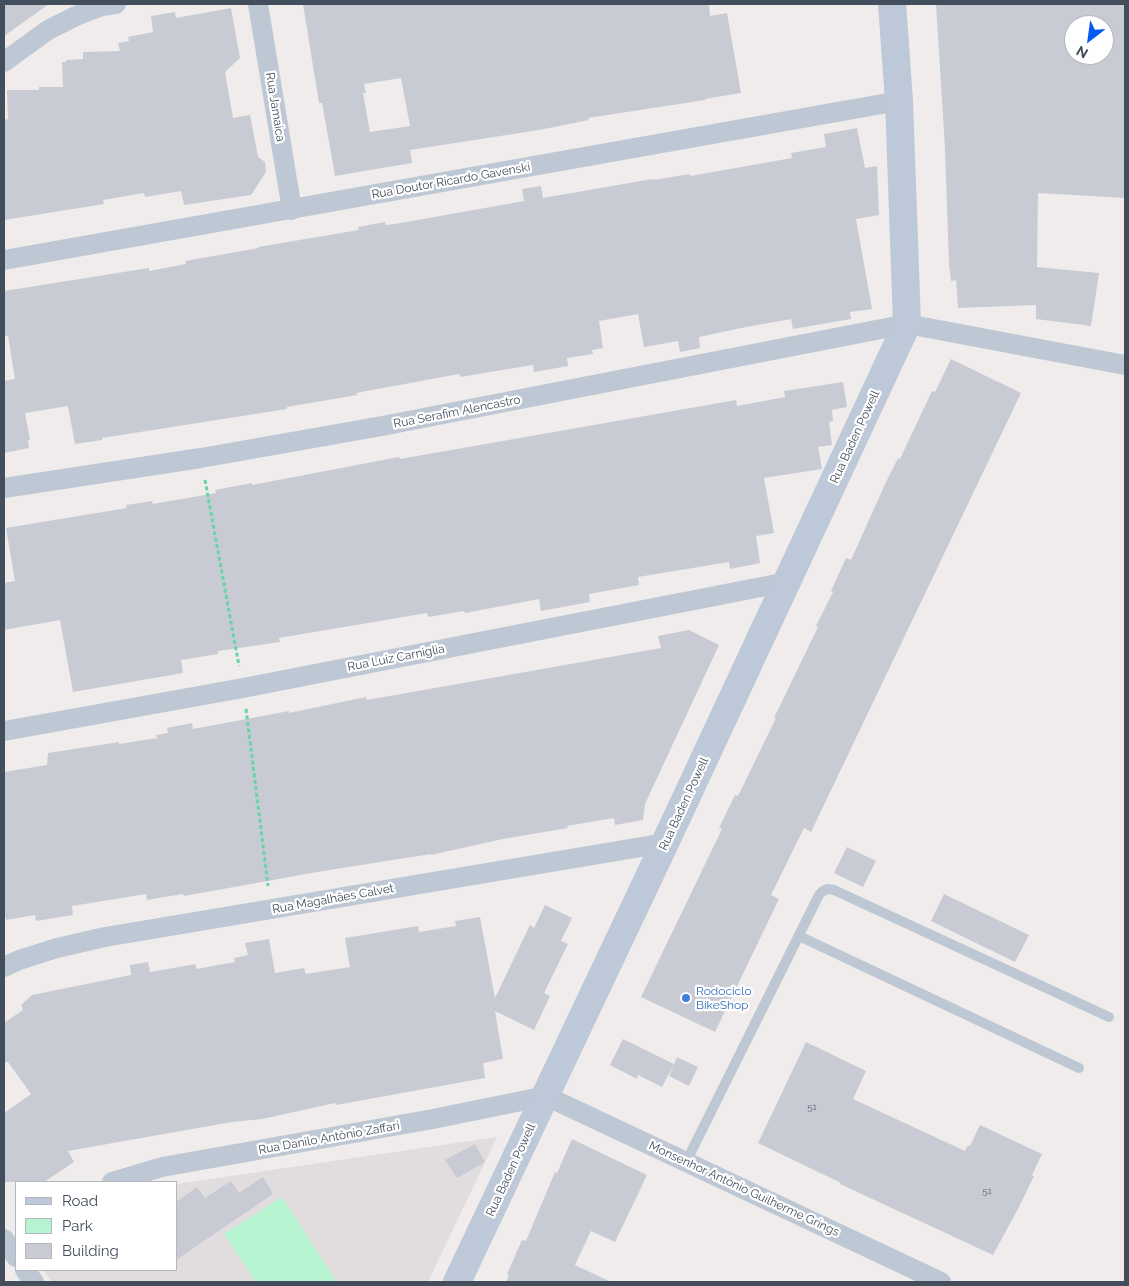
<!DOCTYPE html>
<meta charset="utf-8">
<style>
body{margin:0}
#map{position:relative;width:1129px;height:1286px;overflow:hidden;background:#f0ecec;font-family:Raleway,sans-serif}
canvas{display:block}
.frame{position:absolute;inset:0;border:5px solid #434e5c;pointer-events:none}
.legend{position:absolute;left:15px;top:1181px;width:162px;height:90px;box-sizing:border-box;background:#fff;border:1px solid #b4b8be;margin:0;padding:6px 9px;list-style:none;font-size:15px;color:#434e5c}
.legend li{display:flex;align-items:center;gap:10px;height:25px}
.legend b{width:25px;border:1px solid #b4b8be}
.north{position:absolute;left:1064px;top:15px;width:50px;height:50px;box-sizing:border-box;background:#fff;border:1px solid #b4b8be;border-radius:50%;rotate:210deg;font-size:14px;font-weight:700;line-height:20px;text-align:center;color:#434e5c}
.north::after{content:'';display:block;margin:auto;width:18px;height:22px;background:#055bf1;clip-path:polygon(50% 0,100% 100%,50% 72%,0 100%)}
</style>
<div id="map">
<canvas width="1129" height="1286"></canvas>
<div class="frame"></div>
<ul class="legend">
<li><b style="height:6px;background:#bdc8d8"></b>Road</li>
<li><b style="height:14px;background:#b5f3d1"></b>Park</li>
<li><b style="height:14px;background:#c8cbd3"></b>Building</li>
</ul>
<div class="north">N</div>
</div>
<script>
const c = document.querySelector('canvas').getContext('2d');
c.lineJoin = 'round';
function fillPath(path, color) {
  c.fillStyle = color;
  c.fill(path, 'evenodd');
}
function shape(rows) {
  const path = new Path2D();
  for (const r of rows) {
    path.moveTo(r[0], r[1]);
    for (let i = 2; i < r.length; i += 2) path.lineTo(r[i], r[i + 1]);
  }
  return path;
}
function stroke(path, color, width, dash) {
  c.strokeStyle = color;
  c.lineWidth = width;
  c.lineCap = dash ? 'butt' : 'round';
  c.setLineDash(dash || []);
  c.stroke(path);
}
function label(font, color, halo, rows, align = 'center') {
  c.font = font + ' Raleway,sans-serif';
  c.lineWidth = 4.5;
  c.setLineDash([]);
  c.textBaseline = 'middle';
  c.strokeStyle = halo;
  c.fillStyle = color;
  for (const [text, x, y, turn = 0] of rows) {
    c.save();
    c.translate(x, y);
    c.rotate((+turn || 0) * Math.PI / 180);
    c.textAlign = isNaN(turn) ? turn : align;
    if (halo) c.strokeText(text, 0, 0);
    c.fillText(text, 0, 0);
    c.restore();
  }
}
const education = shape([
 [497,1137,428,1282,52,1282,43,1270,176,1270,176,1184]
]);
const green = shape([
 [282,1197,336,1281,335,1282,256,1282,224,1234]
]);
const building = shape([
 [4,4,49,4,4,36],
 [303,4,709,4,710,16,727,13,741,93,705,99,705,100,588,118,589,120,539,130,410,150,412,163,335,176,322,103,319,103],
 [401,78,410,126,370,132,363,93,366,93,364,84],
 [936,4,1125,4,1125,198,1038,193,1037,267,1099,273,1091,326,1036,319,1036,305,958,308,956,280,951,281,949,264,945,149],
 [1074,25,1104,25,1104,55,1074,55],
 [231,8,240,58,225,72,233,118,250,115,258,157,265,162,266,172,251,195,184,205,181,191,145,197,144,193,103,200,104,204,4,220,4,120,8,119,7,90,39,90,39,87,63,87,62,62,66,62,66,60,83,59,83,52,120,51,118,43,129,41,128,37,153,32,151,16,175,12,176,18],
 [857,128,865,168,877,166,879,215,856,219,872,309,850,312,851,319,793,329,791,319,746,327,699,337,700,348,680,352,678,341,644,347,638,314,599,321,603,348,592,350,593,354,567,358,568,366,534,372,533,365,460,377,459,374,356,393,357,395,287,407,287,409,102,438,102,440,75,444,68,406,25,413,30,440,28,440,29,448,4,453,4,381,15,379,8,336,4,336,4,291,149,268,149,271,186,264,185,261,259,248,258,247,359,230,358,227,385,222,386,225,395,224,524,201,522,189,541,186,543,198,652,179,653,180,690,174,690,176,792,158,791,153,826,147,824,134],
 [951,359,1021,393,811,832,804,828,771,895,779,899,715,1032,641,997,722,829,719,828,735,795,738,796,776,718,774,718,818,627,816,626,833,592,831,591,846,558,851,560,886,482,898,458,900,459,932,391,935,392],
 [843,382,847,407,832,410,833,421,829,422,832,445,818,447,822,469,764,478,774,533,756,536,760,563,730,569,729,562,638,577,639,585,589,594,590,602,541,611,539,599,465,613,464,611,428,617,427,613,279,638,280,642,218,651,218,654,181,660,183,673,73,692,60,620,4,630,4,583,15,581,6,528,127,508,126,505,152,501,153,504,216,493,215,490,252,483,252,485,399,457,400,459,736,400,737,406,785,397,784,391],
 [689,630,719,645,645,804,643,820,615,825,614,818,567,826,568,828,503,839,431,855,431,854,323,871,184,896,183,894,147,900,146,894,72,906,73,915,36,921,35,915,6,920,6,918,4,918,4,772,47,765,48,753,119,742,119,744,157,738,156,735,168,733,167,728,192,723,193,729,289,711,289,713,366,697,367,700,661,648,658,636],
 [847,847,876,861,863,887,834,873],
 [944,894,1029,935,1015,962,931,921],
 [545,905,572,918,561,941,568,944,544,993,550,996,534,1030,495,1011,503,1059,483,1063,485,1078,336,1105,335,1103,262,1119,232,1122,68,1151,74,1162,44,1182,4,1182,4,1113,31,1094,8,1062,4,1062,4,1023,23,1010,21,1005,32,995,131,975,130,965,148,962,150,972,196,964,196,969,235,962,234,958,248,955,245,943,269,939,275,973,304,968,306,974,350,967,345,938,418,926,419,932,456,926,455,921,480,917,495,998,530,925,534,928],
 [623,1039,674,1064,662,1087,638,1075,637,1079,610,1065],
 [806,1042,866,1071,853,1099,965,1151,968,1145,970,1146,980,1125,1042,1154,1032,1175,1034,1176,1020,1205,993,1255,840,1184,841,1183,758,1143],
 [677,1057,698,1067,689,1086,669,1076],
 [572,1139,647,1175,615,1242,591,1231,575,1265,611,1282,506,1282,509,1275,507,1274,522,1240,526,1241,555,1172,557,1173],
 [475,1144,485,1162,457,1178,445,1160],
 [263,1177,273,1194,176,1260,176,1202,197,1187,205,1198,231,1181,239,1193]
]);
const path = shape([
 [205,480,239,666],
 [246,709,268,886]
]);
const lane = shape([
 [799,936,1079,1068],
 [686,1162,819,895,823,891,828,889,834,890,1109,1017]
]);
const street = shape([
 [258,4,292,210],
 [4,62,48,30,76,16,102,6,116,4],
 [4,260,899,101],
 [4,488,201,458,382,426,907,324,1125,365],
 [4,731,243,688,787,582],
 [4,967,19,960,57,948,105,937,665,843],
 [112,1182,162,1167,433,1119,546,1096,941,1282],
 [4,1239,16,1257],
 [25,1270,34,1282]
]);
const secondary = shape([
 [457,1282,665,843,907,324,899,101,892,4]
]);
const markers = [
 [686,998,5,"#3f7fe0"]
];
const numberNames = [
 ["51",812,1107],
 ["51",987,1191]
];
const streetNames = [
 ["Rua Jamaica",275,107,81],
 ["Rua Doutor Ricardo Gavenski",451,181,-10],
 ["Rua Serafim Alencastro",457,412,-11],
 ["Rua Baden Powell",855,437,-65],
 ["Rua Luiz Carniglia",396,658,-11],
 ["Rua Baden Powell",684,804,-65],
 ["Rua Magalhães Calvet",333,899,-10],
 ["Rua Danilo Antônio Zaffari",329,1138,-10],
 ["Rua Baden Powell",511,1170,-65],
 ["Monsenhor Antônio Guilherme Grings",744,1189,25]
];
const shopNames = [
 ["Rodociclo",696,991],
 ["BikeShop",696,1005]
];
fillPath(education, '#e1ddde');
fillPath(green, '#b5f3d1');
fillPath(building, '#c8cbd3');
stroke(path, '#69d5a7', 3, [4, 2.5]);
stroke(lane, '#bec8d4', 10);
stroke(street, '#bec8d4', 20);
stroke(secondary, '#bdc8d8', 28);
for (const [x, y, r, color] of markers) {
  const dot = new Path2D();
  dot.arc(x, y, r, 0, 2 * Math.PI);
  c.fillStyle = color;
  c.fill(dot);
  stroke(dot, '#fff', 2);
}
label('10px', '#646d7a', null, numberNames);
label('12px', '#434e5c', '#fff', streetNames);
label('12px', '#366cbe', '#fff', shopNames, 'left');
</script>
